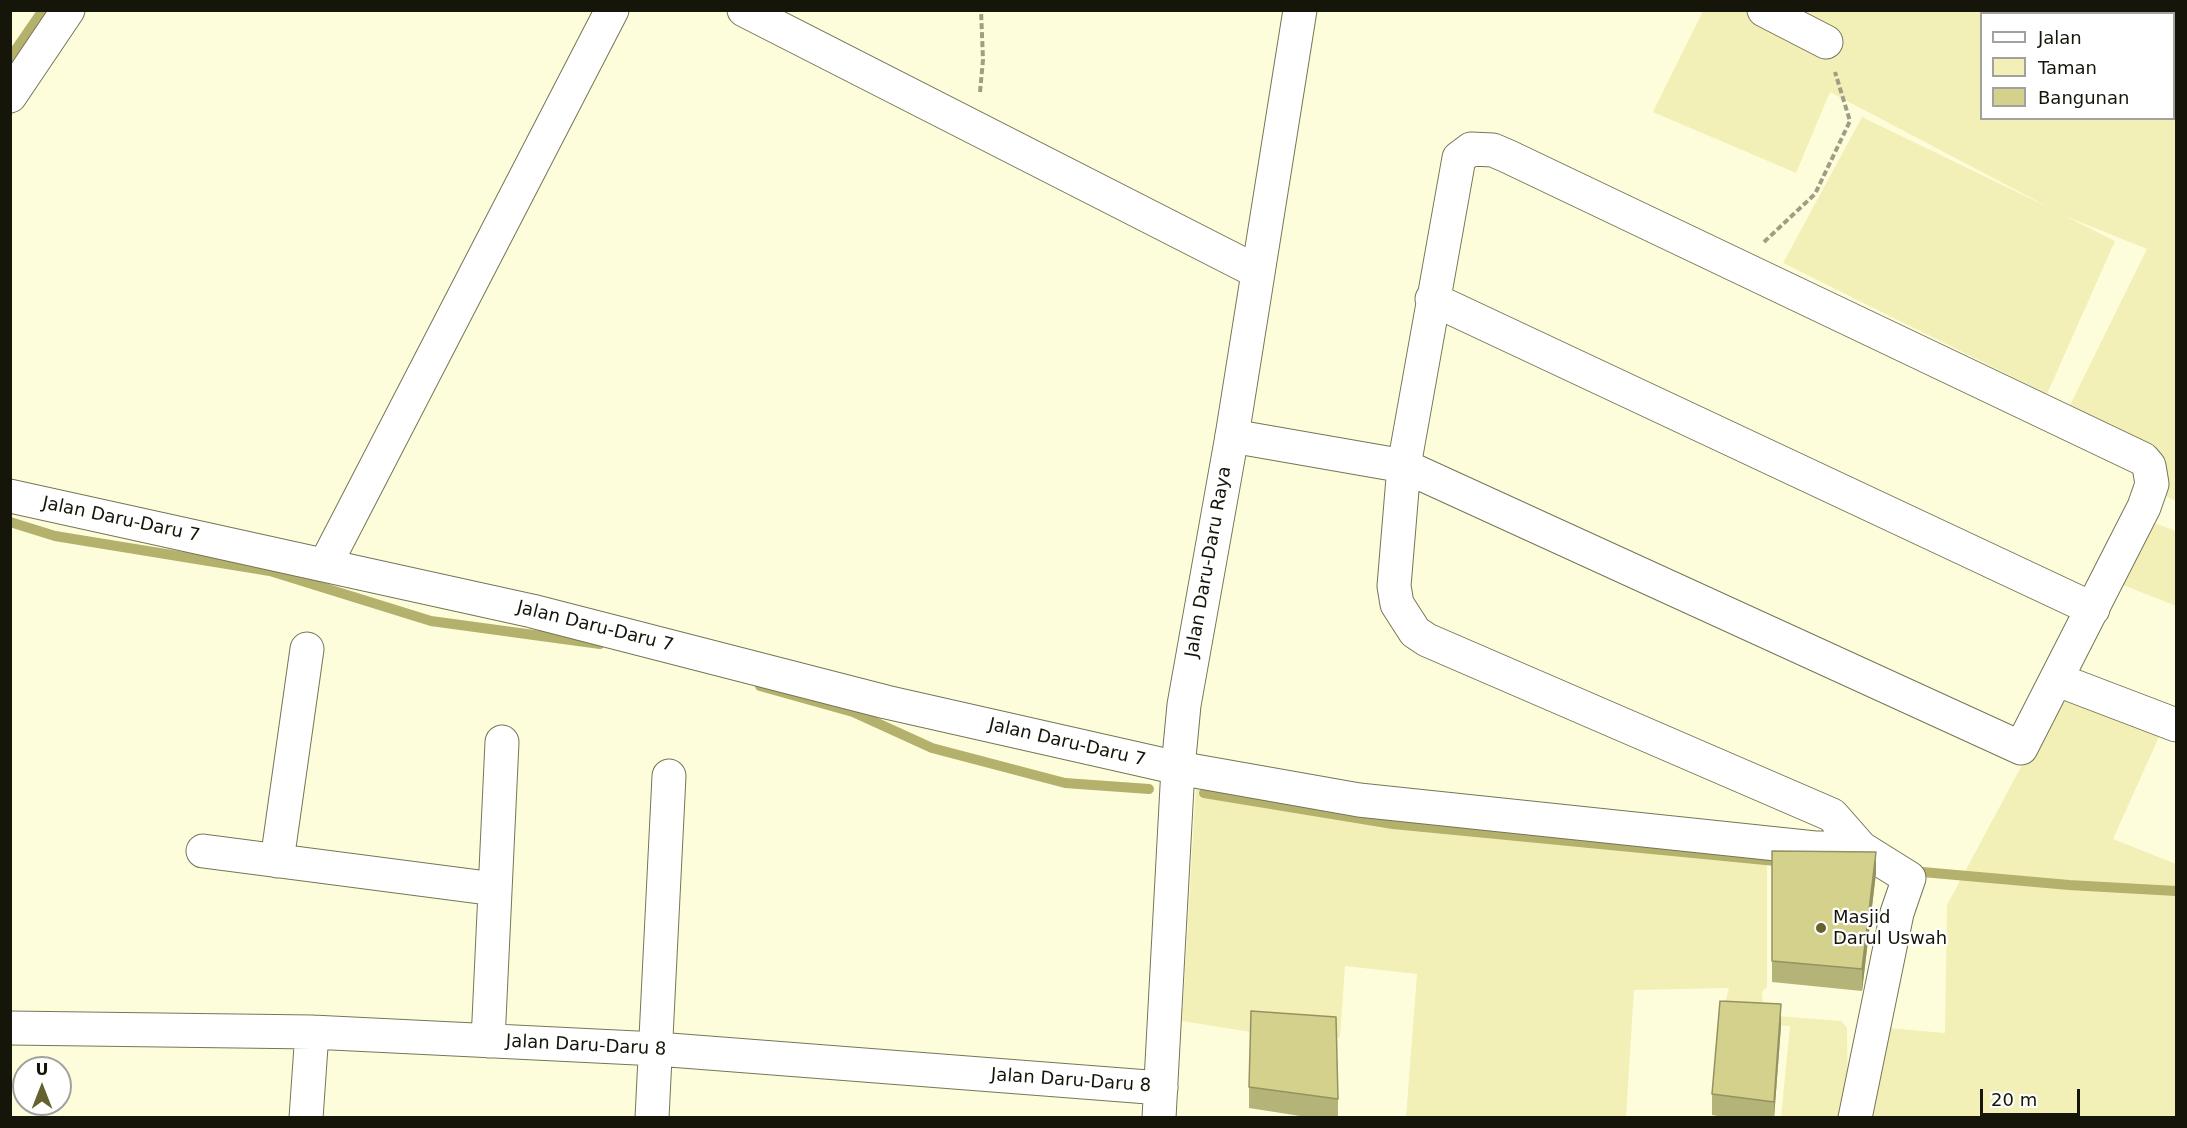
<!DOCTYPE html>
<style>
body{margin:0}
#map{position:relative;width:2187px;height:1128px;overflow:hidden;background:#fefddb;font-family:"DejaVu Sans",sans-serif}
canvas{display:block}
.frame{position:absolute;inset:0;border:12px solid #151509;pointer-events:none}
.legend{position:absolute;left:1980px;top:12px;width:195px;height:108px;box-sizing:border-box;background:#fff;border:2px solid #a1a19d;margin:0;padding:8px 10px;list-style:none;font-size:18px;color:#151509}
.legend li{display:flex;align-items:center;gap:12px;height:30px}
.legend b{width:30px;border:2px solid #a1a19d}
.north{position:absolute;left:12px;top:1056px;width:60px;height:60px;box-sizing:border-box;background:#fff;border:2px solid #a1a19d;border-radius:50%;rotate:0deg;font-size:16px;font-weight:700;line-height:24px;text-align:center;color:#151509}
.north::after{content:'';display:block;margin:auto;width:21px;height:27px;background:#65622f;clip-path:polygon(50% 0,100% 100%,50% 72%,0 100%)}
.scale{position:absolute;left:1980px;top:1089px;width:100px;height:27px;box-sizing:border-box;border:3px solid #151509;border-top:0;padding-left:8px;font-size:18px;line-height:21px;white-space:nowrap;color:#151509;-webkit-text-stroke:4px #fff;paint-order:stroke}
</style>
<div id="map">
<canvas width="2187" height="1128"></canvas>
<div class="frame"></div>
<ul class="legend">
<li><b style="height:8px;background:#fff"></b>Jalan</li>
<li><b style="height:16px;background:#f2f0b7"></b>Taman</li>
<li><b style="height:16px;background:#d3d18b"></b>Bangunan</li>
</ul>
<div class="north">U</div>
<div class="scale">20 m</div>
</div>
<script>
const c = document.querySelector('canvas').getContext('2d');
c.lineJoin = 'round';
function fillPath(path, color) {
  c.fillStyle = color;
  c.fill(path, 'evenodd');
}
function shape(rows) {
  const path = new Path2D();
  for (const r of rows) {
    path.moveTo(r[0], r[1]);
    for (let i = 2; i < r.length; i += 2) path.lineTo(r[i], r[i + 1]);
  }
  return path;
}
function stroke(path, color, width, dash) {
  c.strokeStyle = color;
  c.lineWidth = width;
  c.lineCap = dash ? 'butt' : 'round';
  c.setLineDash(dash || []);
  c.stroke(path);
}
function label(font, color, halo, rows, align = 'center') {
  c.font = font + ' "DejaVu Sans",sans-serif';
  c.lineWidth = 4.5;
  c.setLineDash([]);
  c.textBaseline = 'middle';
  c.strokeStyle = halo;
  c.fillStyle = color;
  for (const [text, x, y, turn = 0] of rows) {
    c.save();
    c.translate(x, y);
    c.rotate((+turn || 0) * Math.PI / 180);
    c.textAlign = isNaN(turn) ? turn : align;
    if (halo) c.strokeText(text, 0, 0);
    c.fillText(text, 0, 0);
    c.restore();
  }
}
const green = shape([
 [2098,10,2103,13,1982,14,1982,118,2174,118,2174,16,2176,11,2176,501,2167,497,2161,454,2070,405,2147,249,2065,216,2115,241,2047,394,1783,263,1862,117,2052,209,1830,92,1796,173,1653,112,1703,11],
 [2154,523,2176,531,2176,606,2118,583],
 [2059,696,2159,737,2113,839,2176,864,2176,1117,1873,1118,1877,1027,1945,1033,1947,905],
 [1196,786,1767,857,1767,987,1762,992,1764,1015,1841,1021,1847,1028,1848,1117,1781,1117,1790,1026,1720,1023,1729,988,1634,990,1626,1117,1406,1117,1417,974,1345,966,1340,1037,1336,1038,1251,1032,1182,1021]
]);
const stream = shape([
 [10,58,43,10],
 [10,522,55,536,270,571,431,621,600,644],
 [760,686,853,712,932,748,1065,783,1149,789],
 [1204,793,1393,824,1786,862],
 [1911,871,2069,885,2176,891]
]);
const path = shape([
 [980,92,983,60,981,10],
 [1764,242,1815,194,1850,121,1835,72]
]);
const minor = shape([
 [744,10,1256,271],
 [1764,10,1826,42],
 [10,96,68,10],
 [1432,299,2093,609],
 [1232,436,1404,466,2021,748,2144,507,2152,484,2149,466,2143,459,1507,156,1493,150,1471,149,1459,158,1404,466,1394,586,1397,604,1415,632,1427,640,1832,815,1861,848,1909,878,1897,913,1855,1118],
 [10,496,532,611,886,702,1178,768,1359,800,1815,848,1861,848],
 [325,565,612,10],
 [2058,680,2176,725],
 [203,851,495,889],
 [277,861,307,649],
 [10,1028,312,1032,657,1049,1161,1088],
 [488,1041,502,742],
 [306,1118,312,1032],
 [652,1118,669,776]
]);
const major = shape([
 [1159,1118,1178,768,1184,705,1232,436,1300,10]
]);
const wall = shape([
 [1772,851,1876,873,1862,991,1772,982],
 [1781,1026,1774,1118,1728,1118,1712,1115,1712,1094],
 [1249,1087,1338,1099,1338,1118,1313,1118,1249,1108]
]);
const shadedWall = shape([
 [1876,852,1876,873,1862,991,1862,969],
 [1781,1004,1781,1026,1774,1118,1774,1102]
]);
const building = shape([
 [1772,851,1876,852,1862,969,1772,961,1772,851],
 [1720,1001,1781,1004,1774,1102,1712,1094,1720,1001],
 [1251,1011,1336,1017,1338,1099,1249,1087,1251,1011]
]);
const markers = [
 [1821,928,6,"#65622f"]
];
const streetNames = [
 ["Jalan Daru-Daru 7",121,520,12],
 ["Jalan Daru-Daru Raya",1209,562,-80],
 ["Jalan Daru-Daru 7",595,627,14],
 ["Jalan Daru-Daru 7",1067,743,13],
 ["Jalan Daru-Daru 8",586,1046,3],
 ["Jalan Daru-Daru 8",1071,1081,4]
];
const poiNames = [
 ["Masjid",1833,918],
 ["Darul Uswah",1833,939]
];
fillPath(green, '#f2f0b7');
stroke(stream, '#b4b16d', 10);
stroke(minor, '#767557', 35);
stroke(major, '#767557', 35);
stroke(path, '#9f9e85', 4, [6, 3]);
stroke(minor, '#fff', 33);
stroke(major, '#fff', 33);
fillPath(wall, '#b5b478');
fillPath(shadedWall, '#949261');
fillPath(building, '#d3d18b');
stroke(building, '#949261', 1.5);
for (const [x, y, r, color] of markers) {
  const dot = new Path2D();
  dot.arc(x, y, r, 0, 2 * Math.PI);
  c.fillStyle = color;
  c.fill(dot);
  stroke(dot, '#fff', 2);
}
label('18px', '#151509', '#fff', streetNames);
label('18px', '#151509', '#fff', poiNames, 'left');
</script>
